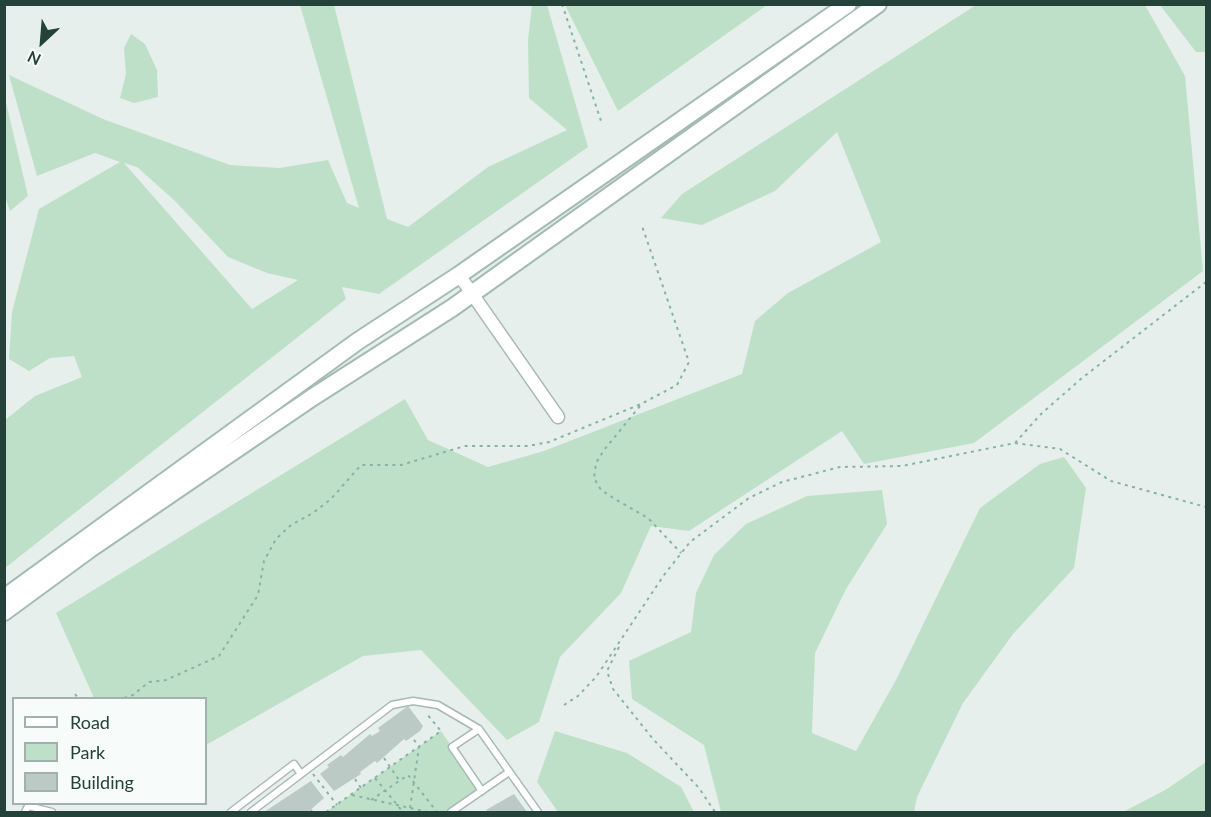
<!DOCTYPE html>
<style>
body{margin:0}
#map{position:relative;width:1211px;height:817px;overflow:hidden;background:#e6efeb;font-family:Lato,sans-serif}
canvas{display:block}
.frame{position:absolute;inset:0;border:6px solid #24423a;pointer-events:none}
.legend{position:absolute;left:12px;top:697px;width:195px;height:108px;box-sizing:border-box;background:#f7fbf9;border:2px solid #a3b1ad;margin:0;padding:8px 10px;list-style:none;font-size:18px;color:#24423a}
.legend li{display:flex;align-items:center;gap:12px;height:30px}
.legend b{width:30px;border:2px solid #a3b1ad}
.north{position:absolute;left:12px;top:12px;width:60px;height:60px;-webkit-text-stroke:4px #f7fbf9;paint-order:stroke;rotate:206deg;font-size:16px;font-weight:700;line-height:24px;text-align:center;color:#24423a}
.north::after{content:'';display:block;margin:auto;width:21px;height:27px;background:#24423a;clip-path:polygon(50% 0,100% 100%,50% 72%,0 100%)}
</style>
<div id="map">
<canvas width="1211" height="817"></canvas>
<div class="frame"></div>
<ul class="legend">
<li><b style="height:8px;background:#fff"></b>Road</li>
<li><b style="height:16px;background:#bfe0c8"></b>Park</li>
<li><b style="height:16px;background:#bbcac4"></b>Building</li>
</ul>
<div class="north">N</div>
</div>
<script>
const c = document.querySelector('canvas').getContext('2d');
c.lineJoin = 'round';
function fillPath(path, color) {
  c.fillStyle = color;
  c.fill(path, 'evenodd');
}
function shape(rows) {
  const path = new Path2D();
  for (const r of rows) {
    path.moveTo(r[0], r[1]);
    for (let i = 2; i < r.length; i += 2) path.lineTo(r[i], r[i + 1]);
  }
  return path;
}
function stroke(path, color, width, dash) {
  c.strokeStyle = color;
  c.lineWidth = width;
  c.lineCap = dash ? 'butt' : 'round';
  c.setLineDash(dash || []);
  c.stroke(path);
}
const green = shape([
 [300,5,334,5,387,219,408,227,488,167,567,130,529,98,528,40,532,5,547,5,588,147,379,294,342,287,346,299,5,568,5,420,35,396,82,377,74,356,50,358,29,371,9,359,12,312,39,209,120,162,95,153,37,176,9,75,103,119,230,165,280,168,328,160,347,203,359,208],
 [124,163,137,167,174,200,228,257,267,273,298,280,252,309],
 [565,5,767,5,618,111],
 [976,5,1145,5,1185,76,1203,271,974,443,864,464,842,431,689,531,651,526,621,593,560,657,539,722,507,740,421,650,363,656,206,745,206,698,94,698,56,613,405,399,428,440,488,467,544,451,742,374,755,321,788,293,881,242,837,132,775,191,702,225,661,218,682,194],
 [1160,5,1206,5,1206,52,1196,52],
 [131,34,145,44,157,70,158,97,134,103,120,98,126,74,124,48],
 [5,98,28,196,10,211,5,197],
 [1064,457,1086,488,1074,568,1013,634,963,703,917,797,914,812,721,812,704,745,632,699,629,661,691,632,696,593,714,555,746,524,807,496,882,490,887,524,846,589,815,653,812,733,856,751,896,680,980,508,1040,464],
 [441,731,482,791,451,812,326,812],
 [555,731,627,753,681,787,694,812,558,812,537,782],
 [1206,762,1206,812,1123,812,1167,789]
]);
const building = shape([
 [408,706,423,726,420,731,406,741,404,739,377,763,375,761,360,772,361,774,334,791,320,774,329,767,327,765,341,755,343,757,370,734,372,736,380,731,378,728],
 [311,781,324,798,308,812,264,812],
 [514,794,527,812,488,812,486,810]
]);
const path = shape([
 [562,4,601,121],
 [640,406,604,450,596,463,594,478,601,490,615,499,648,518,681,553],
 [1015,443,1060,449,1111,481,1206,507],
 [619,647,607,671,613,689,653,739,699,788,715,812],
 [75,694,78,698],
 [124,698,133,695,149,682,166,680,219,656,258,595,264,561,276,539,291,525,313,513,331,499,361,465,401,465,465,446,528,446,549,442,641,404,677,385,689,362,642,226],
 [564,705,578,696,596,677,664,575,690,542,749,498,782,482,840,467,902,466,1015,443,1041,414,1082,378,1206,282],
 [384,758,399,780],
 [313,774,337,805],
 [375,778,403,812],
 [355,779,361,788],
 [352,795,428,812],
 [371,800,408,775,437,812],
 [410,808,419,747,412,737],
 [311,810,312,812],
 [326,812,441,731,426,713]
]);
const lane = shape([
 [479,729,452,747,482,791],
 [25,812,28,806,52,812],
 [231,812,294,764,301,774],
 [251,812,392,705,413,701,438,705,479,729,538,812],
 [451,812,509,772]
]);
const street = shape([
 [459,275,558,417]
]);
const secondary = shape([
 [4,598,358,341,459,275,848,4],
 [4,612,90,549,313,397,452,308,878,4]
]);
fillPath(green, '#bfe0c8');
fillPath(building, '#bbcac4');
stroke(lane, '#a8b8b2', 9);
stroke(street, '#a8b8b2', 15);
stroke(secondary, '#a4bbb3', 20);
stroke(path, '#86b3a5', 2, [3, 4.5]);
stroke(lane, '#fff', 6);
stroke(street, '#fff', 12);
stroke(secondary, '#fff', 16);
</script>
